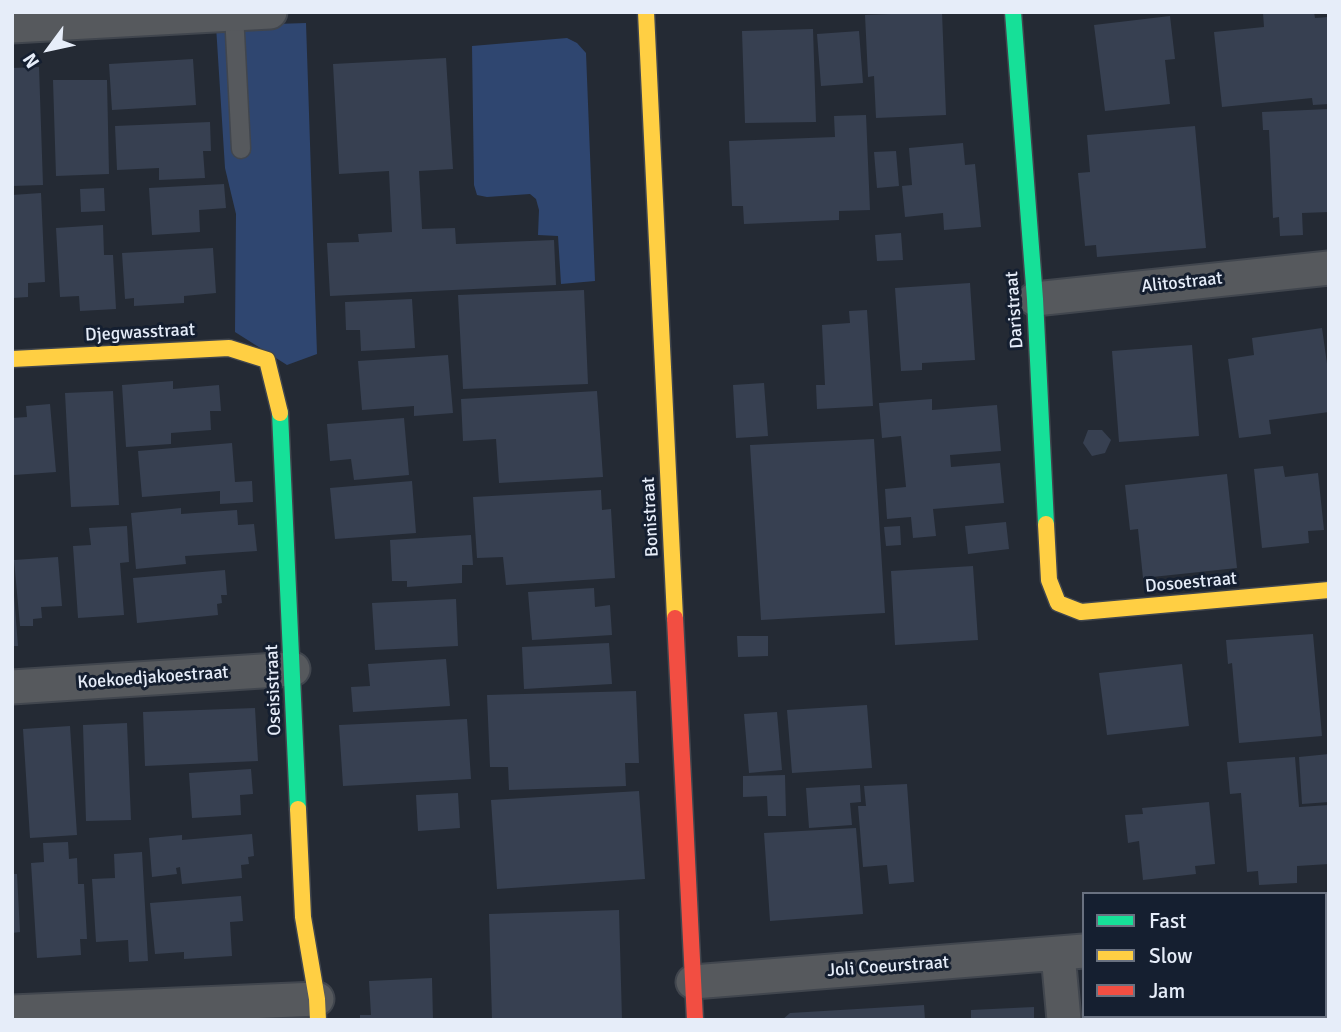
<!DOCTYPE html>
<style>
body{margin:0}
#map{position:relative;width:1341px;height:1032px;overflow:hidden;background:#242a34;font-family:Signika,sans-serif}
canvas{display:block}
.frame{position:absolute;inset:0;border:14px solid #e6edf9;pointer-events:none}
.legend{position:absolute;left:1082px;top:892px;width:245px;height:126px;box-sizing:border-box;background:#151f30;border:2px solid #697180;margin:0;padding:9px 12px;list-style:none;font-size:21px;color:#e6edf9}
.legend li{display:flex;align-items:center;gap:14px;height:35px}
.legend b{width:35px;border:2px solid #697180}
.north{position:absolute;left:14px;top:14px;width:70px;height:70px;-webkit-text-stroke:5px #151f30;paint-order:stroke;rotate:237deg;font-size:19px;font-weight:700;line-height:28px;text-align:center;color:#e6edf9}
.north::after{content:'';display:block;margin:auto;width:24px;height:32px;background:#e6edf9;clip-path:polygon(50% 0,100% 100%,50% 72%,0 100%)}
</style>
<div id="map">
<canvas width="1341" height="1032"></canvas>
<div class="frame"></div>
<ul class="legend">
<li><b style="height:9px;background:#16e098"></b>Fast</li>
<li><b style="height:9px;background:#ffcf43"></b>Slow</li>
<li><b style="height:9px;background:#f24e42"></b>Jam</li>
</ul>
<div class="north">N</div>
</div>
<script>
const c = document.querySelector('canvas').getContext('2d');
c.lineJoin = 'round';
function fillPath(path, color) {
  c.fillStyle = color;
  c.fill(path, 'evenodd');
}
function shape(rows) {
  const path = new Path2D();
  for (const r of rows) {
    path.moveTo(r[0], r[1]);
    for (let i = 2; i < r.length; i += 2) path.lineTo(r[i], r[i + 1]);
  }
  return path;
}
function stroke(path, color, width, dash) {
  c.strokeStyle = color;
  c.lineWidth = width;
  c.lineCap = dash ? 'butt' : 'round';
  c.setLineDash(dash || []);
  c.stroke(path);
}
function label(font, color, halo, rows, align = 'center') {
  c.font = font + ' Signika,sans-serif';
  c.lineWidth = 6;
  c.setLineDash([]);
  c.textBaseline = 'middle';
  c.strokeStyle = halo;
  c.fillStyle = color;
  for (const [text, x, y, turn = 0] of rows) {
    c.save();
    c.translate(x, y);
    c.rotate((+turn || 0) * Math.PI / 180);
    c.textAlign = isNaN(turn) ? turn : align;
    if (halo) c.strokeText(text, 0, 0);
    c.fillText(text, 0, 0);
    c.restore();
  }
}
const green = shape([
 [306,23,317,354,287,365,235,332,236,214,225,168,216,26],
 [567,38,577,43,586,53,595,281,561,284,558,236,538,235,539,210,536,199,530,194,487,197,477,195,474,185,472,46]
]);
const building = shape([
 [942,12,946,115,876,118,874,76,868,77,865,15],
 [1275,12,1314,12,1315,18,1329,17,1329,104,1313,105,1312,98,1222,107,1214,32,1264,27,1263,13],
 [1170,16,1175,59,1165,60,1170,104,1105,111,1094,25],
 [813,29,816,122,745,123,742,31],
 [859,31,863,83,821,86,817,34],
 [446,58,453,169,419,171,422,229,455,228,456,244,554,240,556,285,330,296,327,243,359,242,358,234,392,232,389,171,339,174,333,64],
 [193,59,196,105,112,110,109,64],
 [39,67,43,185,12,186,12,68],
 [53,80,107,80,109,174,56,176],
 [1329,109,1329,212,1302,213,1303,235,1280,236,1279,217,1273,218,1269,130,1263,130,1262,112],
 [866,115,870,210,839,211,839,220,744,224,743,206,732,206,729,141,835,137,834,116],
 [210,122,211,151,203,151,205,178,159,180,159,168,117,170,115,126],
 [1195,126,1206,248,1097,257,1096,245,1085,246,1078,173,1090,172,1087,135],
 [963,143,965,165,975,164,981,227,944,230,943,213,905,217,902,186,912,185,909,148],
 [896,151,899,186,877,188,874,152],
 [224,184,226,208,199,210,200,232,152,235,149,188],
 [104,188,105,211,81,212,80,189],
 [41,193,45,282,28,283,28,297,12,298,12,195],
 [103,225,104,255,113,255,116,309,80,311,79,296,60,297,56,228],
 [901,233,903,260,877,261,875,235],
 [213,248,216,293,184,296,184,303,134,306,134,298,125,299,122,253],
 [970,283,975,360,922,363,922,370,901,371,895,288],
 [584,290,588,384,463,389,458,295],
 [412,299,415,348,361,351,360,330,346,330,345,302],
 [867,310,873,406,817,409,816,385,825,385,822,325,850,323,849,311],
 [1322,328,1329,378,1329,412,1269,420,1271,434,1239,438,1228,359,1254,355,1252,338],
 [1192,345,1199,436,1119,442,1112,351],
 [448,355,453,413,414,416,414,406,362,410,358,361],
 [173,381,173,389,219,385,221,411,210,411,211,430,171,433,171,444,126,447,122,385],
 [764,383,768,436,736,438,733,385],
 [113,391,119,505,71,507,65,393],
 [597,391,603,477,499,483,496,439,463,441,461,399],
 [932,399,932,410,997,405,1001,451,950,455,951,467,1000,463,1004,503,933,509,936,536,913,538,911,517,887,519,885,489,906,487,901,436,882,438,879,403],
 [50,404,56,472,14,475,12,418,27,417,26,406],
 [404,418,409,475,354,480,351,459,330,461,327,424],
 [1088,430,1102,430,1111,440,1105,453,1092,456,1083,443],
 [874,439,885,613,761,620,750,445],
 [232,443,235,482,252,481,253,502,220,504,220,491,142,497,138,451],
 [1283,466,1285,477,1318,473,1324,530,1308,531,1309,543,1262,548,1254,469],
 [1227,474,1237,568,1143,578,1138,529,1130,530,1125,485],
 [412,481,416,533,335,539,330,488],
 [601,490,602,510,611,509,615,578,506,585,503,557,477,558,473,497],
 [181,508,181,514,237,510,238,525,254,524,257,551,185,556,186,564,136,569,131,513],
 [1006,522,1009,549,968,554,965,526],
 [127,526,129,562,120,563,124,615,78,618,73,546,91,545,89,528],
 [900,526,901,545,886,546,884,527],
 [471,535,473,565,462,565,462,583,407,587,407,581,392,581,390,540],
 [58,557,62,606,41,607,42,618,33,619,33,626,20,626,14,560],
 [973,566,978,640,895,645,891,571],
 [225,570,227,595,221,595,222,603,217,604,218,615,137,623,133,578],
 [594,588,595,607,610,605,612,635,532,640,528,592],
 [12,595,14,595,18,646,12,646],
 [456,599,458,646,375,650,372,603],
 [1313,634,1322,736,1239,743,1232,663,1228,664,1226,640],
 [737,636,768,636,768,656,738,657],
 [609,643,612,684,524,689,522,647],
 [446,659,450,706,353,712,351,687,370,686,368,664],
 [1182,664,1189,726,1107,735,1099,673],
 [636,691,639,763,625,763,626,786,509,790,508,767,490,767,487,695],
 [867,705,872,768,792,773,787,710],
 [255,708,258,761,145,766,143,712],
 [777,712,782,770,749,773,744,714],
 [467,719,471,779,343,786,339,725],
 [127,723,131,820,86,821,83,725],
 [70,726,77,835,30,838,23,729],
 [1329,754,1329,802,1302,804,1299,757],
 [1295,757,1299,807,1329,805,1329,864,1297,866,1297,883,1259,885,1258,871,1247,872,1241,793,1230,794,1227,762],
 [251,769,253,794,240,795,241,815,192,818,189,773],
 [785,775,786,816,768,816,767,796,743,797,743,776],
 [907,784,914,882,889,884,887,865,863,867,858,806,866,806,864,786],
 [860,785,861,802,850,803,852,825,809,828,806,788],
 [639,791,645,879,497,889,491,800],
 [458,793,460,828,418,831,416,795],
 [1209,802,1215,864,1195,866,1196,874,1143,880,1139,841,1128,843,1125,815,1143,814,1142,808],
 [856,828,863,914,770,921,764,833],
 [252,834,254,856,248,857,249,864,241,865,242,878,182,884,180,867,176,868,177,874,152,877,149,838,182,835,182,840],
 [68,842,69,859,77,858,78,884,84,884,87,939,80,939,81,955,37,958,31,863,44,862,43,843],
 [142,852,148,961,129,962,128,940,96,942,92,879,115,878,114,854],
 [12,874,17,874,20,932,12,933],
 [241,896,243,921,230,922,232,956,184,959,184,952,155,954,150,903],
 [619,910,622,1020,492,1020,489,914],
 [432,978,433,1020,360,1020,360,1015,371,1015,369,981],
 [924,1005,925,1020,782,1020,790,1013],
 [1034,1007,1034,1020,971,1020,971,1010]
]);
const lane = shape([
 [234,14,241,149]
]);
const street = shape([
 [12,26,270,12],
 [1035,299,1329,268],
 [12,687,293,669],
 [1325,927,1329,926],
 [1058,954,1064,1020],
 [693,982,1084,951],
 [12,1012,317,999]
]);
const fast = shape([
 [1013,12,1035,299,1046,524],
 [280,413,298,809]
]);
const slow = shape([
 [646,12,675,618],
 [12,359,229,348,267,360,280,413],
 [1046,524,1049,580,1058,603,1081,612,1329,590],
 [298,809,303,917,317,999,318,1020]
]);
const jam = shape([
 [675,618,695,1020]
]);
const streetNames = [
 ["Alitostraat",1182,283,-6],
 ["Daristraat",1015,310,-94],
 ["Djegwasstraat",140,333,-3],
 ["Bonistraat",651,517,-93],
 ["Dosoestraat",1191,583,-5],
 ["Koekoedjakoestraat",153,678,-4],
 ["Oseisistraat",274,690,-92],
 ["Joli Coeurstraat",888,967,-4]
];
fillPath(green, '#2f4670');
fillPath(building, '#374051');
stroke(lane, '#41464e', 21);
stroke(street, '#41464e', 37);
stroke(fast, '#41464e', 19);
stroke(slow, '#41464e', 19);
stroke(jam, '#41464e', 19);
stroke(lane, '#56595d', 18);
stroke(street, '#56595d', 33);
stroke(fast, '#16e098', 16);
stroke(slow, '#ffcf43', 16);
stroke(jam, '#f24e42', 16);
label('18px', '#e6edf9', '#151f30', streetNames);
</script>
